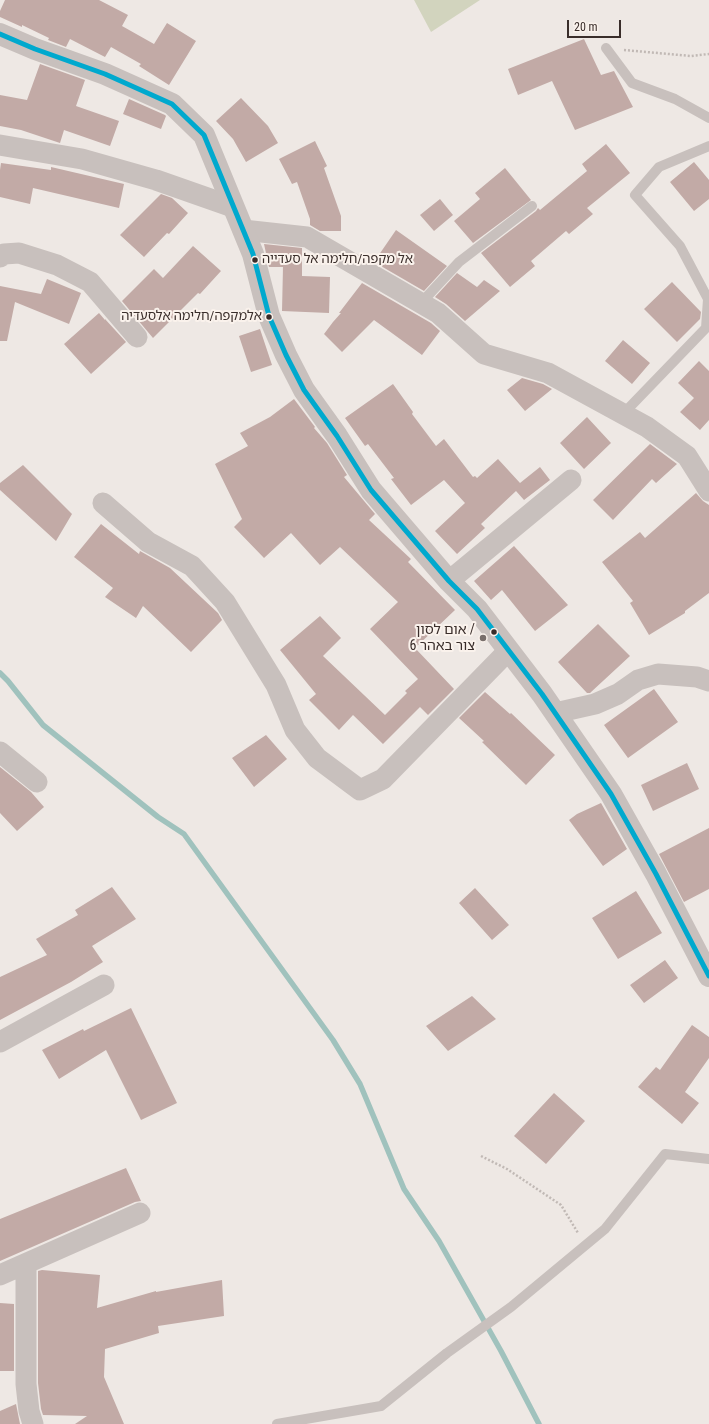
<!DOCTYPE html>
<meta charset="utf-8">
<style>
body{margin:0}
#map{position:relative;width:709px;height:1424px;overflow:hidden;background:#eee8e4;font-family:"Roboto Condensed",sans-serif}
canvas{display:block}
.scale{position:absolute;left:567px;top:20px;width:54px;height:18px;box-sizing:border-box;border:2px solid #392d2a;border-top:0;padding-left:5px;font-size:12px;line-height:14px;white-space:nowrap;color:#392d2a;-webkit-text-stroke:3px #faf2ec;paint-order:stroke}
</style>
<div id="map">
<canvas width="709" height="1424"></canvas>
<div class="scale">20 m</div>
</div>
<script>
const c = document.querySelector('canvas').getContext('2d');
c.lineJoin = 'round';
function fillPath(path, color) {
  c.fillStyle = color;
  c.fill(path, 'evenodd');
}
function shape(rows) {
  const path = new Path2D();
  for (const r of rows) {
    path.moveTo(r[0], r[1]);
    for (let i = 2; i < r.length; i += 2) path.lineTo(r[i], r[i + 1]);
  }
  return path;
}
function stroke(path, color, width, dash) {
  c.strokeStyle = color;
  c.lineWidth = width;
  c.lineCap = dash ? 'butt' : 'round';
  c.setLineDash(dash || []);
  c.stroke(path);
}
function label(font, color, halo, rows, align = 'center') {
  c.font = font + ' "Roboto Condensed","Noto Sans Hebrew",sans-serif';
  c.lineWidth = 4;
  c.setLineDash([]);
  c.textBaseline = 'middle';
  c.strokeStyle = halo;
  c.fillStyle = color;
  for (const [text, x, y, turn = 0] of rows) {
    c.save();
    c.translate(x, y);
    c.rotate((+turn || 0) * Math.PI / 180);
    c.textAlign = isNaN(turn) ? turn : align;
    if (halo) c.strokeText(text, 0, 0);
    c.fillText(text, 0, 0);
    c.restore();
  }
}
const green = shape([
 [414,0,480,0,431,32]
]);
const stream = shape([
 [0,673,8,681,43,725,158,817,184,834,333,1040,360,1084,404,1189,439,1241,501,1351,539,1424]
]);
const building = shape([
 [5,0,99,0,128,15,122,26,154,44,167,23,196,41,169,85,139,66,141,64,111,47,105,57,70,39,66,47,48,40,49,38,22,25,22,27,0,17,0,11],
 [584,39,601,75,614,71,633,107,575,130,552,81,518,95,508,69],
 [40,64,85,80,76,106,119,121,110,146,64,130,60,143,21,130,0,126,0,95,27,100],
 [241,98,268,126,278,143,246,162,233,139,216,121],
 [129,99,165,115,166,116,161,129,123,114],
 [315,141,327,166,324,168,341,216,341,231,320,231,310,225,310,219,297,182,292,184,279,159],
 [606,144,630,173,587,208,593,214,569,234,566,231,531,261,535,266,510,287,481,253,536,211,538,208,540,210,587,171,582,164],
 [694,162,709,180,709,199,694,211,670,182],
 [1,163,51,170,51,167,124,184,119,208,33,188,30,204,0,197,0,170],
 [505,168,531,200,473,243,454,221,480,199,475,193],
 [161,194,172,198,188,213,169,234,167,233,144,257,120,235],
 [440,199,453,215,434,231,420,215],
 [396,230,447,266,424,291,374,262],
 [264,244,302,248,302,276,330,277,329,313,282,311,283,267,269,267],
 [193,246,221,271,200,294,198,293,153,338,122,301,154,269,163,278],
 [457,273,477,287,484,280,500,291,465,321,446,304,435,297],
 [47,279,81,293,69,324,15,302,7,341,0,341,0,286,41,294],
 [672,282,701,312,700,319,677,342,644,309],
 [362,283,431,323,440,331,422,355,374,320,342,352,324,334,333,322,341,313,339,313],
 [99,313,105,320,105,319,126,342,91,374,64,344],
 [260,329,272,365,251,372,239,336],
 [623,340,650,363,632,384,605,361],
 [699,361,709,371,709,420,700,430,680,412,694,398,678,383],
 [522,378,543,384,552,389,525,411,507,390],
 [393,384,413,412,412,414,436,446,444,439,473,477,475,476,477,478,498,459,520,483,540,467,550,480,524,500,516,491,481,524,485,528,457,554,435,531,465,503,444,480,411,505,391,479,394,478,368,444,365,446,345,418],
 [294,399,315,427,314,428,327,443,347,475,344,477,375,514,369,520,411,559,408,562,455,610,415,648,454,689,428,715,420,707,383,744,353,715,339,730,309,700,316,694,280,650,320,616,341,638,323,656,385,715,407,693,405,691,418,679,370,629,398,602,340,547,320,565,291,533,264,558,234,527,242,519,215,464,248,446,240,433,270,417],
 [587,417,611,443,584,469,560,443],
 [650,444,677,464,656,483,652,479,613,520,593,500],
 [23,465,72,514,56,541,0,490,0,483],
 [696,493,703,501,709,505,709,593,685,611,685,613,649,635,630,603,633,601,602,562,640,532,645,538],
 [101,524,139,554,140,551,170,568,218,613,222,620,191,652,143,606,136,618,105,597,113,588,74,557],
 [514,546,568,605,535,631,502,590,491,600,474,581],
 [598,624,630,656,590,693,587,693,558,662],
 [654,689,678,722,628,758,604,725],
 [485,692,510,714,511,713,555,755,526,785,482,742,484,741,459,718],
 [266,735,287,759,254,787,232,758],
 [687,763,699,789,653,811,641,785],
 [0,767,31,792,44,807,17,831,0,813],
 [601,803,627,849,603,866,569,820,577,814],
 [709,828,709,889,684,902,659,854],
 [112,887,136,919,92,946,103,962,71,982,0,1020,0,977,47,955,36,939,78,915,75,910],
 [475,888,509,925,492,940,459,903],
 [636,891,662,933,618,959,592,918],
 [665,960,678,978,644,1003,630,985],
 [472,996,496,1019,448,1051,426,1026],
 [131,1008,177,1103,141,1120,106,1050,59,1079,42,1050,83,1029,84,1031],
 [692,1025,709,1037,709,1058,685,1092,699,1103,682,1124,638,1087,656,1067,660,1070],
 [554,1093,585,1121,546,1164,514,1136],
 [126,1168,141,1201,135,1202,0,1261,0,1219],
 [42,1270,100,1275,97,1308,156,1291,156,1292,222,1280,224,1316,158,1326,159,1333,105,1349,104,1377,124,1424,75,1424,87,1416,43,1415,41,1409,38,1383,38,1271],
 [0,1303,14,1304,14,1371,0,1371],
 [16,1404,20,1424,0,1424,0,1411]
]);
const path = shape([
 [624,50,691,56,709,54],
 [481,1156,507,1169,561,1205,578,1233]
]);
const service = shape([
 [606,48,632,83,675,99,709,118],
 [421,303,459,262,532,206],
 [623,414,706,328,708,299,680,246,635,195,659,167,709,146],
 [277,1424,381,1406,447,1353,511,1307,605,1229,665,1154,709,1159]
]);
const minor = shape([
 [0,145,82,159,156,180,233,207],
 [243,230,307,237,438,313,484,354,548,373,647,427,687,456,709,491],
 [0,257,4,254,19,253,57,265,90,282,137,337],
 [103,503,148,542,192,566,225,602,276,685,295,730,317,758,360,790,383,779,508,651],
 [449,581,571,480],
 [555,713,595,704,618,694,638,680,658,674,697,677,709,681],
 [0,752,37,782],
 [0,1042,104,985],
 [26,1264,26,1384,29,1411,33,1424],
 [0,1275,140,1213]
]);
const tertiary = shape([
 [0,34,35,49,105,74,172,104,204,135,253,254,269,316,286,355,304,390,337,436,371,490,449,581,477,609,542,694,611,794,656,874,709,976]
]);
const bus1 = shape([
 [0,34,35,49,105,74,172,104,204,135,253,254,269,316,286,355,304,390,337,436,371,490,449,581,477,609,542,694,611,794,656,874,709,976]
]);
const markers = [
 [255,260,3.5,"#392d2a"],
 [269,317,3.5,"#392d2a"],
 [494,632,3.5,"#392d2a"],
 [483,638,4,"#786e6b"]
];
const busNames = [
 ["אל מקפה/חלימה אל סעדייה",262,260],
 ["אלמקפה/חלימה אלסעדיה",262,317,"right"]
];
const poiNames = [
 ["אום לסון /",475,630],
 ["צור באהר 6",475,646]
];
fillPath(green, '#d2d4be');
stroke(stream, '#a0c2bd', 5.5);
fillPath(building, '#c2aaa6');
stroke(path, '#c1b9b5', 2.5, [2, 2]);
stroke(service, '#c8c0bd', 10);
stroke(minor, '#c8c0bd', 21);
stroke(tertiary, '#c8c0bd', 22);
stroke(bus1, '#00a9ce', 5);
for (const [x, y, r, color] of markers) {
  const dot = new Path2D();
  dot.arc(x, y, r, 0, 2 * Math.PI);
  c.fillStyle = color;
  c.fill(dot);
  stroke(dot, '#faf2ec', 1.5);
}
label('13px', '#392d2a', '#faf2ec', busNames, 'left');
label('14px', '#392d2a', '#faf2ec', poiNames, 'right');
</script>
